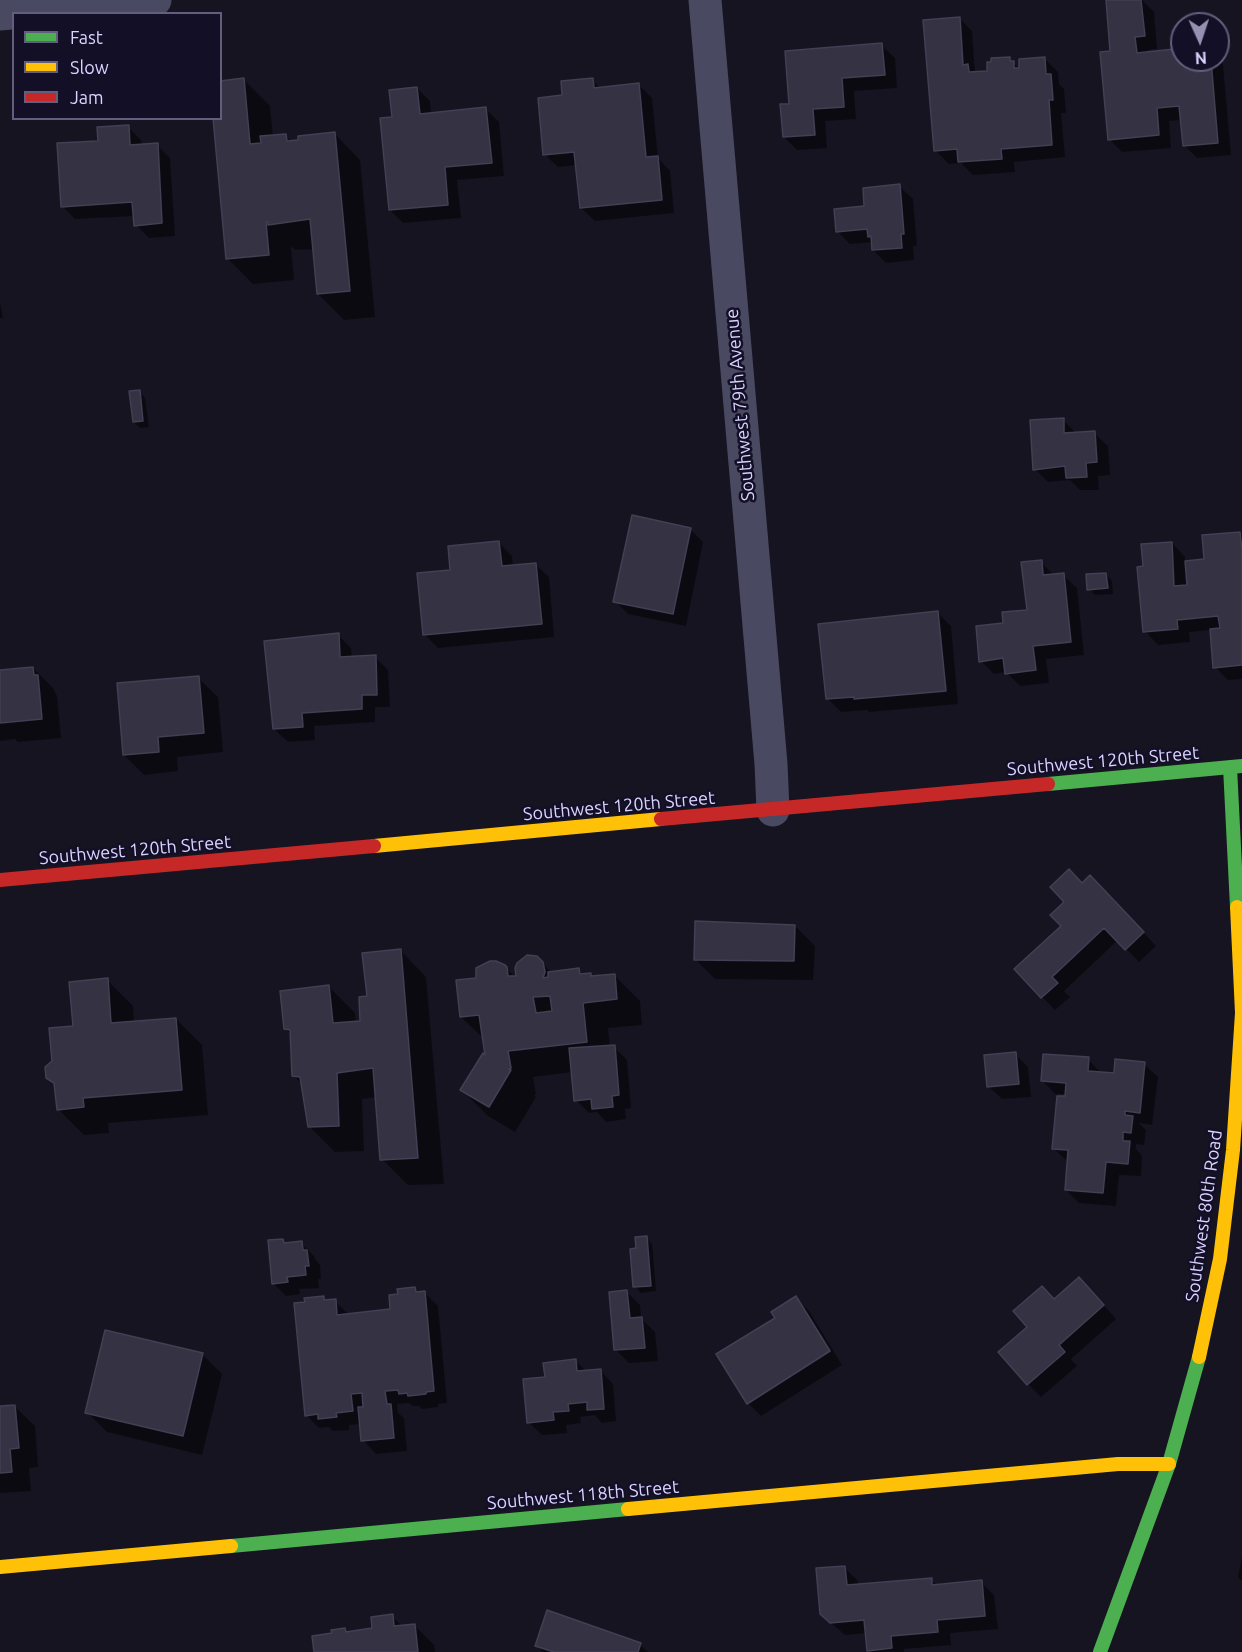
<!DOCTYPE html>
<style>
body{margin:0}
#map{position:relative;width:1242px;height:1652px;overflow:hidden;background:#161421;font-family:Ubuntu,sans-serif}
canvas{display:block}
.legend{position:absolute;left:12px;top:12px;width:210px;height:108px;box-sizing:border-box;background:#130f26;border:2px solid #625e7d;margin:0;padding:8px 10px;list-style:none;font-size:18px;color:#d9d4ff}
.legend li{display:flex;align-items:center;gap:12px;height:30px}
.legend b{width:30px;border:2px solid #625e7d}
.north{position:absolute;left:1170px;top:12px;width:60px;height:60px;box-sizing:border-box;background:#130f26;border:2px solid #625e7d;border-radius:50%;rotate:177deg;font-size:16px;font-weight:700;line-height:24px;text-align:center;color:#d9d4ff}
.north::after{content:'';display:block;margin:auto;width:21px;height:27px;background:#9591b1;clip-path:polygon(50% 0,100% 100%,50% 72%,0 100%)}
</style>
<div id="map">
<canvas width="1242" height="1652"></canvas>
<ul class="legend">
<li><b style="height:8px;background:#4caf50"></b>Fast</li>
<li><b style="height:8px;background:#ffc107"></b>Slow</li>
<li><b style="height:8px;background:#c62828"></b>Jam</li>
</ul>
<div class="north">N</div>
</div>
<script>
const c = document.querySelector('canvas').getContext('2d');
c.lineJoin = 'round';
function fillPath(path, color) {
  c.fillStyle = color;
  c.fill(path, 'evenodd');
}
function shape(rows) {
  const path = new Path2D();
  for (const r of rows) {
    path.moveTo(r[0], r[1]);
    for (let i = 2; i < r.length; i += 2) path.lineTo(r[i], r[i + 1]);
  }
  return path;
}
function stroke(path, color, width, dash) {
  c.strokeStyle = color;
  c.lineWidth = width;
  c.lineCap = dash ? 'butt' : 'round';
  c.setLineDash(dash || []);
  c.stroke(path);
}
function label(font, color, halo, rows, align = 'center') {
  c.font = font + ' Ubuntu,sans-serif';
  c.lineWidth = 5;
  c.setLineDash([]);
  c.textBaseline = 'middle';
  c.strokeStyle = halo;
  c.fillStyle = color;
  for (const [text, x, y, turn = 0] of rows) {
    c.save();
    c.translate(x, y);
    c.rotate((+turn || 0) * Math.PI / 180);
    c.textAlign = isNaN(turn) ? turn : align;
    if (halo) c.strokeText(text, 0, 0);
    c.fillText(text, 0, 0);
    c.restore();
  }
}
const shadow = shape([
 [1128,0,1142,0,1154,12,1157,49,1148,50,1148,53,1176,51,1182,31,1182,60,1218,60,1218,39,1221,42,1231,155,1197,158,1184,145,1182,120,1169,121,1171,148,1122,152,1109,139,1112,53],
 [959,18,972,31,975,73,989,72,1009,59,1021,70,1045,59,1058,72,1059,84,1064,89,1066,113,1061,113,1065,157,1014,162,1015,172,973,175,961,163,949,164,936,151],
 [881,45,895,58,897,88,854,91,856,119,825,121,827,148,797,150,784,137,791,105],
 [244,80,270,106,273,137,286,136,292,142,335,134,360,160,375,317,344,320,318,294,314,249,295,250,291,246,294,280,253,284,227,258,220,118],
 [592,80,601,89,639,85,652,98,658,158,670,171,674,213,595,221,581,208,577,165,558,167,544,154,564,97],
 [417,88,430,101,431,114,486,109,499,122,504,176,457,180,461,218,403,223,390,210,393,118],
 [128,127,141,140,142,146,157,145,170,158,175,236,149,238,136,225,135,216,75,219,62,206,100,142],
 [899,186,913,199,917,246,913,246,914,260,886,263,873,250,873,242,850,244,837,231,866,208],
 [0,303,3,318,0,318],
 [139,391,145,398,149,427,140,428,134,422],
 [1063,420,1076,433,1094,433,1108,446,1110,475,1098,476,1099,490,1080,490,1070,480,1048,482,1035,469],
 [690,529,703,542,686,626,628,614,615,601],
 [1240,533,1242,536,1242,679,1228,680,1215,667,1211,630,1189,632,1190,642,1158,645,1145,631,1144,567,1172,543,1185,557,1185,562,1206,561],
 [499,543,512,556,513,566,535,564,549,577,554,637,438,648,425,635,452,571],
 [1041,562,1055,576,1063,575,1077,588,1084,655,1046,659,1049,683,1020,686,1006,672,994,674,981,661,1004,624,1028,611],
 [1106,574,1112,581,1113,594,1095,595,1089,589],
 [938,613,951,626,958,704,869,712,867,710,841,712,828,699],
 [338,635,351,648,352,658,375,657,388,670,390,707,375,707,375,722,314,726,315,740,288,742,274,729],
 [33,668,53,688,57,696,61,738,18,742,15,739,0,741,0,672],
 [198,678,218,697,223,752,177,757,178,771,144,775,124,755],
 [1083,885,1103,890,1156,946,1139,962,1118,940,1064,991,1070,997,1055,1010,1016,970,1063,926,1066,902],
 [795,926,815,946,813,980,715,979,695,959],
 [401,951,426,977,444,1184,408,1185,382,1159,377,1097,362,1099,364,1151,335,1152,309,1126,303,1085,293,1075,292,1035,285,1029,329,987,355,1013,356,1023,362,1022,368,997],
 [542,963,552,973,579,970,584,975,591,975,593,977,614,975,640,1001,642,1025,608,1028,610,1047,614,1047,627,1060,631,1108,625,1109,626,1119,606,1122,597,1112,589,1113,576,1100,573,1072,533,1077,536,1094,534,1095,536,1097,515,1132,488,1116,462,1090,487,1058,485,1040,461,1017,477,979,504,966,515,977],
 [107,980,133,1006,134,1022,176,1019,202,1045,208,1115,108,1123,109,1133,84,1135,58,1109,56,1086,48,1077,54,1062,74,1028],
 [1015,1054,1028,1067,1031,1097,1002,1099,988,1086],
 [1088,1059,1101,1073,1116,1074,1144,1064,1158,1077,1152,1125,1139,1123,1146,1130,1144,1145,1136,1144,1136,1149,1142,1156,1141,1176,1119,1175,1116,1206,1079,1203,1066,1190,1068,1162,1054,1149,1067,1094,1055,1094,1042,1080],
 [646,1238,652,1244,656,1291,641,1293,635,1286,637,1249],
 [283,1241,286,1244,301,1243,314,1256,315,1259,320,1265,321,1279,318,1279,319,1288,299,1289,300,1294,286,1296,273,1283],
 [415,1289,419,1293,424,1292,438,1306,447,1403,438,1404,438,1407,422,1409,419,1406,413,1406,409,1403,397,1404,398,1413,404,1418,407,1451,376,1454,363,1440,361,1424,349,1425,349,1430,333,1431,329,1427,319,1428,306,1415,323,1298,327,1302,335,1301,348,1314,392,1311,400,1295],
 [627,1292,640,1305,641,1318,655,1332,658,1361,629,1363,616,1350],
 [1092,1292,1116,1319,1071,1359,1077,1366,1041,1397,1028,1384,1029,1327,1055,1301],
 [796,1298,809,1311,842,1365,761,1416,748,1403,777,1319],
 [202,1354,222,1374,202,1455,107,1432,87,1412],
 [576,1361,586,1371,600,1370,613,1384,616,1421,602,1423,595,1415,580,1417,581,1423,566,1425,567,1433,542,1435,528,1422,547,1379],
 [15,1407,35,1426,38,1467,29,1468,31,1491,0,1493,0,1408],
 [1242,1556,1242,1581,1238,1577],
 [845,1568,858,1581,858,1585,931,1579,937,1586,981,1582,994,1595,998,1629,950,1633,951,1645,904,1649,904,1652,870,1652,868,1650,867,1633,845,1635,821,1614],
 [392,1616,403,1627,414,1625,434,1645,435,1652,315,1652,333,1635,345,1630,348,1633,374,1630],
 [640,1645,648,1652,543,1652,537,1646]
]);
const building = shape([
 [1106,0,1141,0,1145,36,1135,37,1137,53,1174,49,1173,31,1182,30,1182,60,1211,60,1218,143,1183,146,1179,106,1157,108,1159,135,1108,140,1100,52,1110,51,1106,0],
 [960,17,963,65,968,64,969,72,987,71,987,62,991,62,991,58,1010,57,1010,61,1014,61,1014,68,1019,68,1019,59,1045,57,1046,74,1051,74,1053,100,1049,100,1052,145,1001,149,1002,159,958,162,957,149,934,151,923,20,960,17],
 [882,43,885,75,842,78,844,107,813,109,815,135,783,137,780,104,789,104,785,51,882,43],
 [244,78,250,144,261,143,260,136,286,134,287,141,298,140,298,136,335,132,350,291,317,294,310,219,268,225,268,222,266,222,269,255,226,259,213,118,220,118,220,81,244,78],
 [593,78,594,88,639,83,646,157,658,156,662,200,580,208,574,152,543,155,538,98,562,95,561,81,593,78],
 [417,87,420,114,486,107,492,163,445,167,448,205,389,210,380,118,392,117,389,90,417,87],
 [129,125,130,145,158,143,162,223,134,226,132,202,61,207,57,143,98,141,97,127,129,125],
 [900,184,904,234,901,234,902,248,872,250,871,236,868,237,867,229,836,232,834,209,864,206,863,188,900,184],
 [140,390,143,421,133,422,129,391,140,390],
 [1064,418,1064,433,1095,431,1097,462,1086,463,1087,477,1066,478,1065,466,1033,470,1030,420,1064,418],
 [632,515,691,528,673,614,613,602,632,515],
 [1240,532,1242,550,1242,665,1213,668,1210,629,1220,628,1218,616,1177,620,1178,629,1143,632,1137,567,1143,566,1141,544,1172,542,1174,586,1187,585,1185,561,1204,559,1202,535,1240,532],
 [499,541,502,566,536,563,542,624,423,635,417,573,450,570,448,546,499,541],
 [1042,560,1043,575,1064,573,1071,642,1033,646,1036,670,1005,674,1003,658,979,662,976,626,1003,623,1002,612,1027,610,1021,562,1042,560],
 [1106,573,1108,588,1087,590,1086,574,1106,573],
 [938,611,946,691,854,699,854,697,826,699,818,624,938,611],
 [339,633,340,657,376,655,377,695,362,695,362,709,302,713,303,727,273,729,264,641,339,633],
 [33,667,34,675,38,675,42,719,0,723,0,670,33,667],
 [199,676,204,733,158,737,159,752,123,755,117,683,199,676],
 [1069,869,1082,883,1090,875,1144,932,1125,950,1104,928,1052,977,1058,983,1041,998,1014,969,1061,926,1050,915,1064,902,1050,887,1069,869],
 [695,921,795,925,794,961,694,960,695,921],
 [401,949,418,1158,380,1160,373,1068,337,1073,339,1126,308,1127,300,1077,292,1076,290,1030,284,1029,280,991,329,985,333,1023,360,1021,359,997,367,996,362,953,401,949],
 [527,955,537,956,543,962,545,972,543,978,548,977,548,972,579,968,580,974,591,973,591,976,615,974,617,999,583,1003,587,1042,508,1051,511,1068,509,1069,511,1070,489,1107,460,1090,483,1053,485,1055,479,1015,460,1017,456,980,476,978,476,968,490,961,496,961,505,965,507,967,508,976,516,976,515,968,517,963,527,955],
 [550,996,552,1011,536,1013,533,997,550,996],
 [108,978,111,1023,176,1018,182,1090,83,1098,84,1107,57,1110,54,1083,46,1078,45,1067,52,1061,49,1028,73,1026,69,982,108,978],
 [615,1045,619,1095,612,1096,613,1107,592,1109,591,1099,574,1101,569,1048,615,1045],
 [1016,1052,1019,1084,987,1087,984,1055,1016,1052],
 [1043,1054,1089,1057,1088,1071,1114,1073,1115,1059,1145,1062,1140,1113,1125,1111,1125,1115,1133,1116,1131,1133,1123,1132,1123,1141,1130,1141,1128,1164,1106,1162,1103,1193,1065,1190,1068,1150,1052,1149,1057,1096,1065,1096,1066,1083,1041,1081,1043,1054],
 [647,1236,651,1286,633,1287,630,1249,636,1248,635,1237,647,1236],
 [283,1239,284,1243,302,1241,303,1250,307,1250,309,1266,305,1266,306,1275,287,1277,288,1282,272,1284,268,1240,283,1239],
 [1079,1277,1104,1305,1059,1345,1065,1352,1027,1385,998,1352,1027,1327,1013,1311,1042,1286,1054,1299,1079,1277],
 [415,1287,416,1292,425,1291,434,1391,426,1392,426,1394,408,1396,407,1393,399,1394,398,1390,385,1391,387,1404,391,1404,394,1438,361,1441,358,1407,363,1407,362,1393,351,1394,353,1411,336,1413,337,1417,318,1419,318,1414,305,1416,294,1303,305,1302,304,1298,324,1296,324,1300,336,1299,337,1315,390,1309,389,1295,398,1294,397,1289,415,1287],
 [627,1290,630,1318,642,1317,645,1348,614,1350,609,1292,627,1290],
 [796,1296,830,1351,747,1404,716,1354,775,1318,771,1312,796,1296],
 [105,1330,203,1353,183,1436,85,1413,105,1330],
 [576,1359,577,1371,601,1369,604,1409,587,1410,587,1402,568,1404,569,1411,553,1412,554,1420,527,1423,523,1379,545,1377,543,1363,576,1359],
 [15,1405,19,1448,10,1449,12,1472,0,1473,0,1406,15,1405],
 [845,1566,847,1585,932,1578,932,1585,982,1580,985,1616,937,1620,938,1632,891,1636,892,1648,867,1651,864,1620,830,1623,820,1614,816,1568,845,1566],
 [547,1610,641,1643,638,1652,554,1652,535,1646,547,1610],
 [393,1614,394,1626,415,1624,418,1652,314,1652,312,1636,332,1633,331,1630,345,1628,346,1632,372,1628,371,1617,393,1614]
]);
const street = shape([
 [705,0,771,764,773,810],
 [0,14,155,0]
]);
const fast = shape([
 [1230,767,1237,907],
 [1048,784,1242,766],
 [231,1546,628,1509],
 [1100,1652,1169,1464,1199,1357]
]);
const slow = shape([
 [374,846,661,819],
 [1199,1357,1220,1259,1233,1150,1242,1013,1237,907],
 [628,1509,1118,1464,1169,1464],
 [0,1567,231,1546]
]);
const jam = shape([
 [661,819,1048,784],
 [0,880,374,846]
]);
const streetNames = [
 ["Southwest 79th Avenue",740,405,-95],
 ["Southwest 120th Street",1103,761,-5],
 ["Southwest 120th Street",619,806,-5],
 ["Southwest 120th Street",135,850,-5],
 ["Southwest 80th Road",1204,1216,-82],
 ["Southwest 118th Street",583,1495,-5]
];
fillPath(shadow, '#0007');
fillPath(building, '#343243');
stroke(building, '#433f54', 1.5);
stroke(street, '#4a4962', 33);
stroke(fast, '#4caf50', 14);
stroke(slow, '#ffc107', 14);
stroke(jam, '#c62828', 14);
label('18px', '#d9d4ff', '#130f26', streetNames);
</script>
